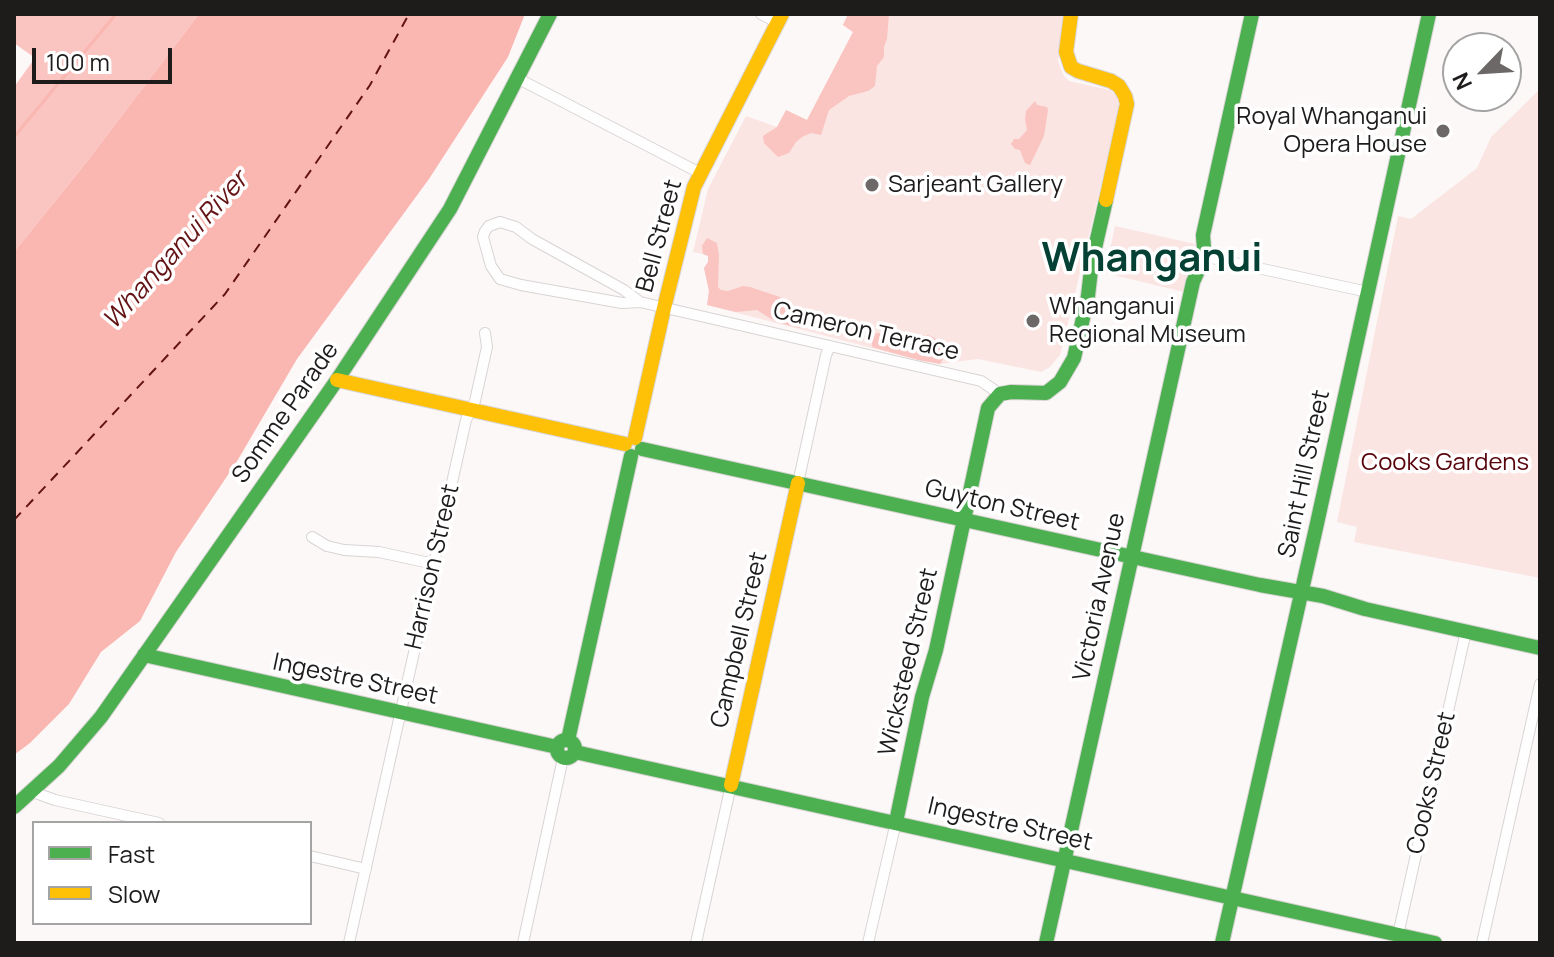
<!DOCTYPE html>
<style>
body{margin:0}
#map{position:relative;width:1554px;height:957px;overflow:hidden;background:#fdf8f8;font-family:Manrope,sans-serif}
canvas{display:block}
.frame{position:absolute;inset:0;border:16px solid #1e1b1b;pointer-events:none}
.legend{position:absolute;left:32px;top:821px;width:280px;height:104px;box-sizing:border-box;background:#fff;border:2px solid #a5a4a4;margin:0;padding:10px 14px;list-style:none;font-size:24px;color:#1e1b1b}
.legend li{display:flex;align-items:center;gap:16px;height:40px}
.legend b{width:40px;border:2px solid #a5a4a4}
.north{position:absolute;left:1442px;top:32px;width:80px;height:80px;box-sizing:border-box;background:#fff;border:2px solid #a5a4a4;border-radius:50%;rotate:245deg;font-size:22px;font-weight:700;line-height:32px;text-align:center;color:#1e1b1b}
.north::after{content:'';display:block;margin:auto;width:28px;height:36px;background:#6c6868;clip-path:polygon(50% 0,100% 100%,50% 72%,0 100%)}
.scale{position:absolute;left:32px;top:48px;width:140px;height:36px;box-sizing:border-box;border:4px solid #1e1b1b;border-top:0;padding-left:10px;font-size:24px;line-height:28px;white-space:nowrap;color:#1e1b1b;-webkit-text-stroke:6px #fff;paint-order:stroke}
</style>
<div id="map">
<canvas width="1554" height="957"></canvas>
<div class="frame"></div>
<ul class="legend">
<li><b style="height:10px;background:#4caf50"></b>Fast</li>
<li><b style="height:10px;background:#ffc107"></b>Slow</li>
</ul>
<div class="north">N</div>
<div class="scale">100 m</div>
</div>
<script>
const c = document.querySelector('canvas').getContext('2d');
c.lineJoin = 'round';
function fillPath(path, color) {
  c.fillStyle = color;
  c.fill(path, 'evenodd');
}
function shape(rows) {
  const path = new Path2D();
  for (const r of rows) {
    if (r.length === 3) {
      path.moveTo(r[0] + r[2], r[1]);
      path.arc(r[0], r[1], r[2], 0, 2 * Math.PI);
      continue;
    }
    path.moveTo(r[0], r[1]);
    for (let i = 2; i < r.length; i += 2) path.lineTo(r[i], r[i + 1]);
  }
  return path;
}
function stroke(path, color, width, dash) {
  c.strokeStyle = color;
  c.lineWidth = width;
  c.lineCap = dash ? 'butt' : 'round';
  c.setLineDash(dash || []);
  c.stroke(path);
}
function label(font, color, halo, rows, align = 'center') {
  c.font = font + ' Manrope,sans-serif';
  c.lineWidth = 7;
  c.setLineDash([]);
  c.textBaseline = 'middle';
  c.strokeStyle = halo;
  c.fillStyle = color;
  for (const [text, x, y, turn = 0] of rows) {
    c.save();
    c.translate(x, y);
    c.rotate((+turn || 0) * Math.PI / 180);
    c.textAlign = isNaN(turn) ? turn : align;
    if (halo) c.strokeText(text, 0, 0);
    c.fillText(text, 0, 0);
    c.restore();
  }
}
const green = shape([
 [848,14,1064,14,1058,61,1064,76,1069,81,1110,90,1117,97,1119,108,1064,340,1060,355,1050,367,1041,372,978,359,940,364,918,360,707,305,709,291,704,268,708,262,708,255,693,252,708,189,746,116,777,127,786,110,807,120,853,32,843,25],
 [1538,91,1540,92,1540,578,1354,542,1357,527,1337,522,1398,216,1411,219,1477,168,1491,137],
 [1115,226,1195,244,1184,292,1105,273]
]);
const forest = shape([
 [14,14,199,14,85,164,14,252,14,87,35,58,14,43],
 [848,14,889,14,887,39,884,47,884,57,877,66,875,86,868,91,849,96,829,110,821,135,811,133,802,137,796,142,789,153,778,157,764,143,763,136,777,127,786,110,807,120,853,32,843,25],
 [1035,101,1037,105,1047,107,1048,110,1044,136,1030,165,1025,163,1020,150,1015,149,1011,144,1014,139,1019,139,1027,130,1025,119,1026,111],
 [707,238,717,243,719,255,718,287,721,290,728,291,743,286,750,287,780,297,788,309,798,311,804,315,804,324,800,328,776,322,757,310,736,312,707,305,709,291,704,268,708,262,708,256,703,254,702,246],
 [876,333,916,336,928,335,948,344,947,352,940,364,918,360,872,347,872,341]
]);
const water = shape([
 [199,14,525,14,508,57,429,179,297,359,236,463,176,552,140,621,101,652,69,704,30,743,14,755,14,252,85,164]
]);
const stream = shape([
 [14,137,116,14]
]);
const ferry = shape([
 [14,520,225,294,370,85,409,14]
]);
const street = shape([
 [761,14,778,23],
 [517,78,700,173],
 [500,222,516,227,532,239,624,290,640,302,622,303,521,285,500,279,491,266,483,237,485,231,489,226,500,222],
 [1212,258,1368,292],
 [640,302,981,381,1000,394],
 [798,483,826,355,830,346],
 [312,537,327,546,344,550,379,552,434,564],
 [33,792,55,800,159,823],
 [310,856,366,869],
 [1398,935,1466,631],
 [349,943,466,420,475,401,487,347,485,333],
 [523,943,563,758],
 [696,943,731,785],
 [868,943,896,822],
 [1482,943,1540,684]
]);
const fast = shape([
 [1204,249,1203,235,1252,14],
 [642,449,1260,585,1323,596,1365,609,1540,648],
 [144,655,557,747],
 [566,749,9],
 [568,740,631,456],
 [575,752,1435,943],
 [14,807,59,766,101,717,337,380,450,209,550,14],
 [896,822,922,697,936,650,988,408,1000,394,1011,392,1046,393,1060,382,1074,358,1088,296,1092,261,1106,200],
 [1046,943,1193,282,1202,262],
 [1222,943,1316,528,1429,14]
]);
const slow = shape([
 [1071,14,1066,52,1071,67,1078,71,1111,81,1119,86,1125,96,1127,104,1106,200],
 [337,380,625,444],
 [635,438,664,308,694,187,782,14],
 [731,785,798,483]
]);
const markers = [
 [1443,131,8,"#6c6868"],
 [872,185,8,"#6c6868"],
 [1033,321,8,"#6c6868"]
];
const poiNames = [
 ["Royal Whanganui",1427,117,"right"],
 ["Opera House",1427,145,"right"],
 ["Sarjeant Gallery",888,185],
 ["Whanganui",1049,307],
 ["Regional Museum",1049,335]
];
const streetNames = [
 ["Bell Street",660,236,-75],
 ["Cameron Terrace",866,332,13],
 ["Somme Parade",286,413,-55],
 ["Saint Hill Street",1305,474,-78],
 ["Guyton Street",1002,506,13],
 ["Harrison Street",433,567,-77],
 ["Victoria Avenue",1100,597,-78],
 ["Campbell Street",740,640,-77],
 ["Wicksteed Street",909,662,-77],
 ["Ingestre Street",355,680,12],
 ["Cooks Street",1432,783,-77],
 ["Ingestre Street",1010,825,13]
];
const parkNames = [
 ["Cooks Gardens",1445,463]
];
const waterNames = [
 ["Whanganui River",176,251,-48]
];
const townNames = [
 ["Whanganui",1152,260]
];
fillPath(green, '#fae5e3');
fillPath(forest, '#fac4c0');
fillPath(water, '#fab7b1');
stroke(stream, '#fab7b1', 3);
stroke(ferry, '#641315', 2, [10, 8]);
stroke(street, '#d8d4d4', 12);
stroke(fast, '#d8d4d4', 16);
stroke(slow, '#d8d4d4', 16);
stroke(street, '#fffefe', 10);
stroke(fast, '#4caf50', 14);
stroke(slow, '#ffc107', 14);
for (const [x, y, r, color] of markers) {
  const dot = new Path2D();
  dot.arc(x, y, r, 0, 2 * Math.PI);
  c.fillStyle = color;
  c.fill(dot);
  stroke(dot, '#fff', 3);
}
label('24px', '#1e1b1b', '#fff', poiNames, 'left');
label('24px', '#1e1b1b', '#fff', streetNames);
label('24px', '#57030a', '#fff', parkNames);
label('italic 26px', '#641315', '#fff', waterNames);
label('bold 40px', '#054034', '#fff', townNames);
</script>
